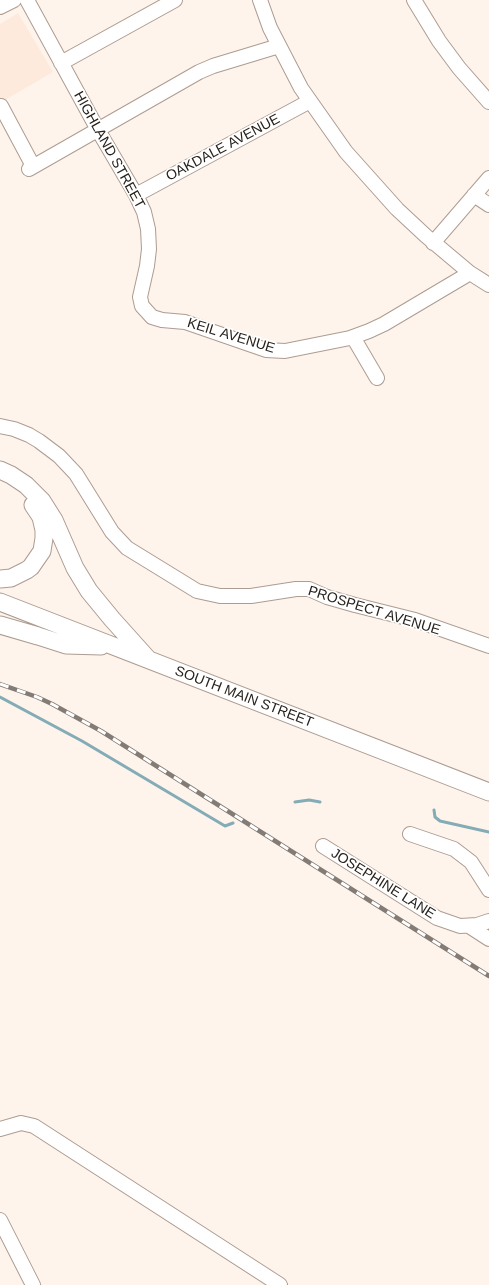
<!DOCTYPE html>
<style>
body{margin:0}
canvas{display:block;background:#fef4ec}
</style>
<canvas width="489" height="1285"></canvas>
<script>
const c = document.querySelector('canvas').getContext('2d');
c.lineJoin = 'round';
function fillPath(path, color) {
  c.fillStyle = color;
  c.fill(path, 'evenodd');
}
function shape(rows) {
  const path = new Path2D();
  for (const r of rows) {
    path.moveTo(r[0], r[1]);
    for (let i = 2; i < r.length; i += 2) path.lineTo(r[i], r[i + 1]);
  }
  return path;
}
function stroke(path, color, width, dash) {
  c.strokeStyle = color;
  c.lineWidth = width;
  c.lineCap = dash ? 'butt' : 'round';
  c.setLineDash(dash || []);
  c.stroke(path);
}
function label(font, color, halo, rows, align = 'center') {
  c.font = font + ' Helvetica,sans-serif';
  c.lineWidth = 3.5;
  c.setLineDash([]);
  c.textBaseline = 'middle';
  c.strokeStyle = halo;
  c.fillStyle = color;
  for (const [text, x, y, turn = 0] of rows) {
    c.save();
    c.translate(x, y);
    c.rotate((+turn || 0) * Math.PI / 180);
    c.textAlign = isNaN(turn) ? turn : align;
    if (halo) c.strokeText(text, 0, 0);
    c.fillText(text, 0, 0);
    c.restore();
  }
}
const built = shape([
 [18,13,53,72,0,103,0,24]
]);
const stream = shape([
 [0,697,82,741,225,826,233,823],
 [295,802,309,800,320,802],
 [434,810,435,817,440,821,489,832]
]);
const minor = shape([
 [27,0,98,130,136,195,144,212,148,229,149,249,147,266,140,297,142,306,152,317,162,320,185,322,266,350,285,351,350,338,369,331,384,324,470,273],
 [260,0,270,28,301,88,346,152,397,209,426,236,470,273,489,285],
 [414,0,439,41,459,68,489,102],
 [0,7,14,0],
 [61,63,175,0],
 [1,106,33,166],
 [29,169,199,72,213,66,279,46],
 [136,195,310,101],
 [474,195,489,205],
 [433,243,489,178],
 [353,337,377,378],
 [0,426,14,429,29,435,39,441,59,456,76,474,112,532,127,548,197,591,220,596,251,596,296,589,309,589,327,597,355,605,415,620,489,646],
 [410,834,454,849,471,862,489,890],
 [323,846,437,918,460,926,477,925,489,921],
 [469,926,489,939],
 [0,1129,21,1123,34,1126,280,1285],
 [0,1220,33,1285]
]);
const major = shape([
 [0,470,11,475,26,485,42,501,54,520,75,568,89,591,112,619,147,658],
 [0,579,11,578,27,570,31,567,42,551,44,538,44,530,41,517,33,505],
 [0,602,489,792],
 [0,625,38,636,66,645,101,646]
]);
const rail = shape([
 [0,684,37,697,52,704,101,731,489,976]
]);
const streetNames = [
 ["OAKDALE AVENUE",223,148,-28],
 ["HIGHLAND STREET",109,150,61],
 ["KEIL AVENUE",231,336,17],
 ["PROSPECT AVENUE",374,611,17],
 ["SOUTH MAIN STREET",244,697,21],
 ["JOSEPHINE LANE",383,884,32]
];
fillPath(built, '#feeadc');
stroke(stream, '#84acb6', 3);
stroke(minor, '#ad9c91', 16);
stroke(major, '#ad9c91', 19);
stroke(minor, '#fff', 14);
stroke(major, '#fff', 17);
stroke(rail, '#837b75', 4.5);
stroke(rail, '#fff', 3, [9]);
label('14px', '#28221d', '#fff', streetNames);
</script>
